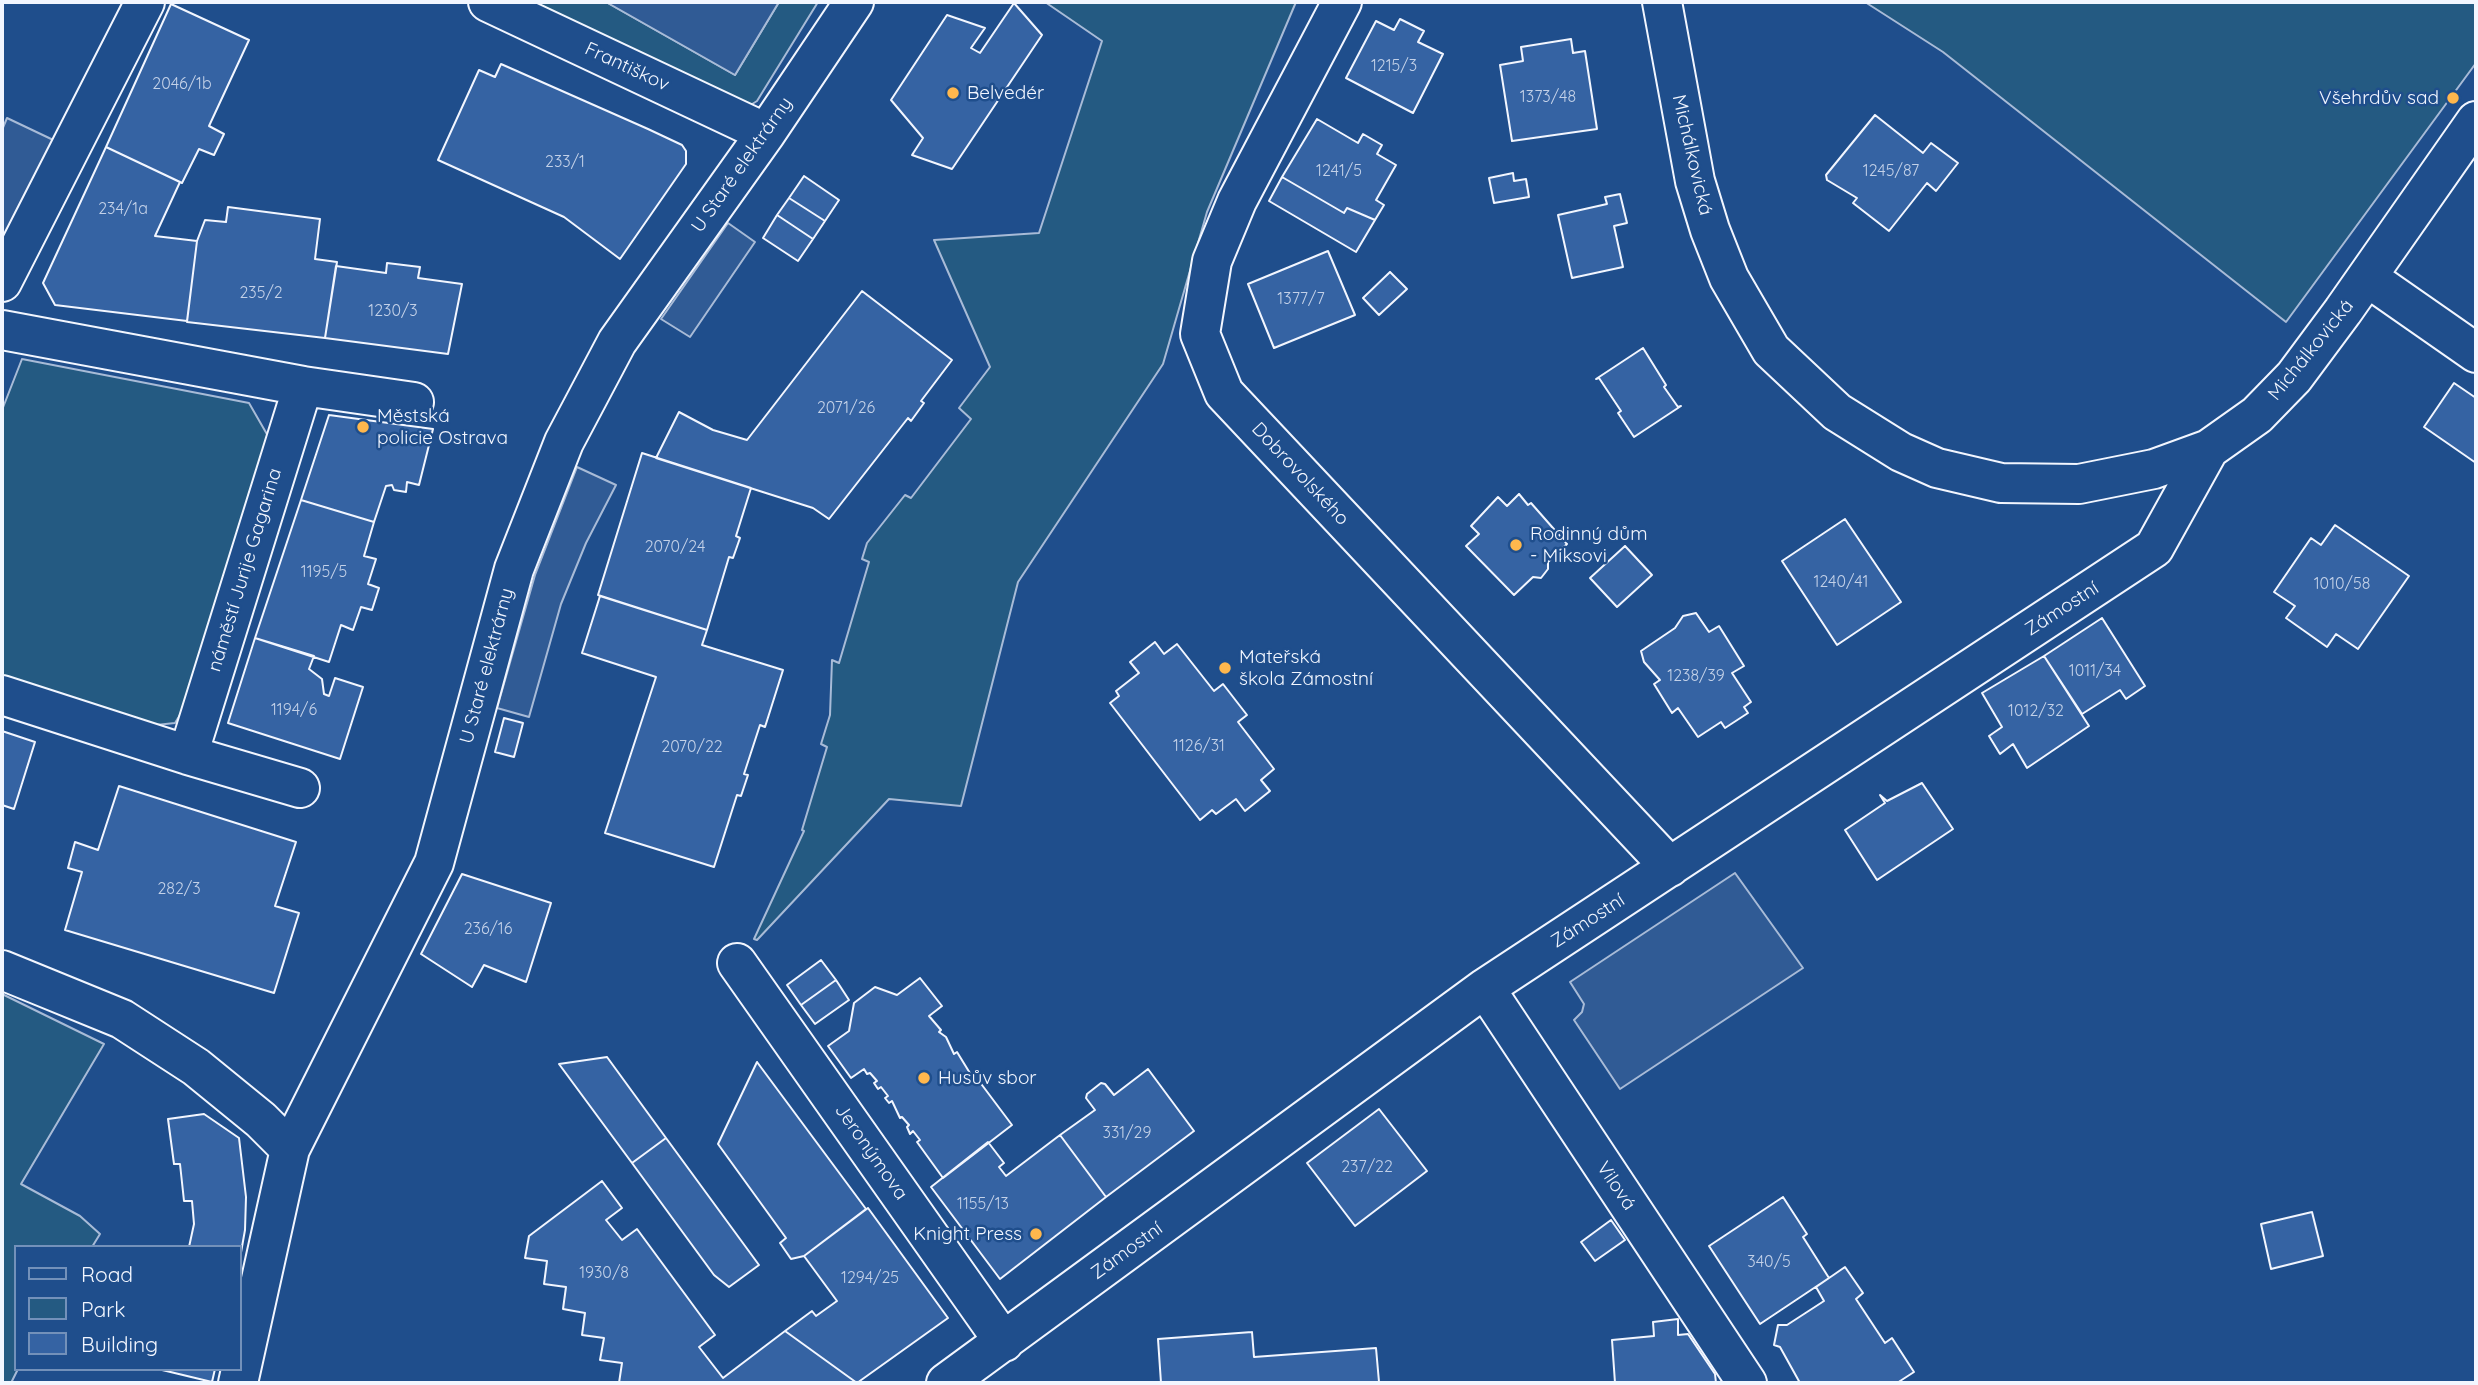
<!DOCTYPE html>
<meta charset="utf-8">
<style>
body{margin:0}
#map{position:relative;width:2478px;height:1385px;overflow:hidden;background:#1f4e8c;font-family:Quicksand,sans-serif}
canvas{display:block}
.frame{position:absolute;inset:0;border:4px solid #f2f6ff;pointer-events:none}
.legend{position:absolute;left:14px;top:1245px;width:228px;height:126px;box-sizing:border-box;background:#1f4e8c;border:2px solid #7391ba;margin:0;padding:9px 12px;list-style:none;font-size:21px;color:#f2f6ff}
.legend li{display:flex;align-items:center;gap:14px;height:35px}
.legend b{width:35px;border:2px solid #7391ba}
</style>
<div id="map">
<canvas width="2478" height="1385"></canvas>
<div class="frame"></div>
<ul class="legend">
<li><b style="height:9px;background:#1f4e8c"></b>Road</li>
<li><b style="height:19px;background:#245a82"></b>Park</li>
<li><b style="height:19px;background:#3563a3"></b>Building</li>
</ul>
</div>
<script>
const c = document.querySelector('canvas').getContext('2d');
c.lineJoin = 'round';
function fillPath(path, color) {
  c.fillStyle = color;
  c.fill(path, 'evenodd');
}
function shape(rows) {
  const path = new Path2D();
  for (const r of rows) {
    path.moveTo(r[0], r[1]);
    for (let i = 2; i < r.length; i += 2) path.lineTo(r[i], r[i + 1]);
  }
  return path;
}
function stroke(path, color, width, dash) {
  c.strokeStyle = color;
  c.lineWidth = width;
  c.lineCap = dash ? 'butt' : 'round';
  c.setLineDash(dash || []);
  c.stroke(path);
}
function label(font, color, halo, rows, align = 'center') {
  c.font = font + ' Quicksand,sans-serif';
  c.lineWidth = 5;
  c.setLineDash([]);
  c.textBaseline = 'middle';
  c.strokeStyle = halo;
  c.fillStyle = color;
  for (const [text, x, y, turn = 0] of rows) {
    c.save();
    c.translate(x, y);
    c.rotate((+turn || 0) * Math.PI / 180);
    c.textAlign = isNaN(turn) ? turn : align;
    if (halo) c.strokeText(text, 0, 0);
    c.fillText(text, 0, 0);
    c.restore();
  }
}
const green = shape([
 [513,2,606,2,735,75,779,2,818,2,757,101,749,106,513,2],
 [1045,2,1296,2,1207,212,1163,364,1018,582,961,806,889,799,757,940,754,939,804,831,802,830,827,747,821,744,830,715,832,660,839,663,869,562,862,559,867,543,905,495,911,498,971,419,959,408,990,367,934,240,1039,233,1102,41,1045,2],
 [1865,2,2476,2,2476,63,2286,322,1943,52,1865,2],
 [22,359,249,403,268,436,186,705,175,723,156,725,2,676,2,410,22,359],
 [2,994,104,1044,21,1184,80,1216,100,1234,92,1247,16,1247,18,1369,11,1383,2,1383,2,994]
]);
const parking = shape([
 [606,2,779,2,735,75,606,2],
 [7,118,68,147,2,282,2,130,7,118],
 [728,223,755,242,690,337,661,319,728,223],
 [577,467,616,485,586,543,561,604,529,717,497,708,535,575,577,467],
 [1735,873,1803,968,1620,1089,1574,1020,1582,1012,1584,1004,1570,982,1735,873]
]);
const building = shape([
 [1014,3,1042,35,952,169,912,155,923,138,891,100,947,15,985,28,971,48,980,53,1014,3],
 [171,4,249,40,209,126,224,134,214,155,199,149,182,183,106,147,171,4],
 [1400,19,1424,31,1418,42,1443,54,1413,113,1346,78,1376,21,1394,30,1400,19],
 [1571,39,1573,53,1585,51,1597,129,1512,141,1500,65,1523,61,1521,47,1571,39],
 [501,64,648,129,682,145,686,151,686,164,620,259,564,217,438,160,479,70,495,77,501,64],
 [1875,115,1923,153,1931,143,1958,163,1936,191,1927,183,1889,231,1853,203,1857,198,1827,180,1826,175,1875,115],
 [1317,119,1358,143,1363,134,1382,145,1377,154,1396,165,1376,200,1384,205,1375,220,1347,208,1344,213,1282,177,1317,119],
 [106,147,180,182,155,236,197,241,187,321,55,305,43,283,106,147],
 [1513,173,1514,181,1526,179,1529,197,1494,203,1489,178,1513,173],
 [804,176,839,200,825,221,789,198,804,176],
 [1282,177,1344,213,1347,208,1375,220,1356,252,1269,201,1282,177],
 [1620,194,1627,223,1614,226,1623,267,1572,278,1558,215,1607,204,1605,197,1620,194],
 [789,198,825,221,813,239,777,215,789,198],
 [228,207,320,219,315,259,337,262,325,338,187,322,197,241,205,220,226,222,228,207],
 [777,215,813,239,798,261,763,238,777,215],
 [1328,251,1355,315,1274,348,1248,284,1328,251],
 [387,263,420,267,418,278,462,284,448,354,325,338,336,266,386,273,387,263],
 [1390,272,1407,289,1379,315,1363,298,1390,272],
 [862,291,952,360,921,401,924,403,911,421,908,418,829,519,813,508,656,458,679,412,713,430,747,440,862,291],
 [1643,348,1666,385,1664,387,1678,407,1681,406,1634,437,1618,413,1621,411,1599,378,1596,379,1643,348],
 [2454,383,2476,398,2476,463,2424,427,2454,383],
 [329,415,433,429,419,485,407,482,406,492,394,490,392,485,386,486,374,522,301,500,329,415],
 [642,453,751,488,736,536,740,538,733,558,729,557,707,630,598,595,642,453],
 [1519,494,1528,505,1531,503,1567,544,1548,562,1548,569,1541,578,1533,577,1514,595,1466,546,1479,534,1471,526,1498,497,1507,506,1519,494],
 [301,500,374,522,364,556,376,559,368,584,379,588,372,610,361,607,353,630,341,625,329,662,255,638,301,500],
 [1845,519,1901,602,1837,645,1782,561,1845,519],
 [2335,525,2409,576,2358,649,2336,634,2327,647,2286,618,2295,606,2274,592,2311,538,2321,545,2335,525],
 [1625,546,1652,575,1617,607,1590,578,1625,546],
 [600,596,707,630,702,645,783,670,765,727,760,725,744,774,748,775,741,796,737,795,714,867,605,833,656,677,582,653,600,596],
 [1696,613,1709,632,1719,626,1744,666,1732,673,1751,702,1744,707,1748,713,1725,728,1721,722,1698,737,1678,708,1672,713,1654,684,1660,680,1644,662,1641,651,1675,628,1683,616,1696,613],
 [2102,618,2145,686,2126,699,2120,690,2082,714,2044,656,2102,618],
 [255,638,314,656,309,669,322,679,324,694,329,696,335,678,363,687,340,759,228,723,255,638],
 [1155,642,1164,654,1177,644,1214,691,1223,684,1247,715,1238,722,1274,769,1261,780,1270,791,1245,811,1236,799,1216,814,1212,810,1200,820,1110,703,1119,696,1116,691,1139,673,1130,662,1155,642],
 [2044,656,2089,726,2027,768,2013,744,2000,754,1989,736,2002,727,1982,693,2044,656],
 [504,718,523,723,514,757,495,752,504,718],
 [2,731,35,742,14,809,2,805,2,731],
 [1922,783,1953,829,1877,880,1845,830,1885,803,1880,795,1887,801,1922,783],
 [119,786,296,842,275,906,299,913,274,993,65,930,82,872,68,868,75,842,98,850,119,786],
 [462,874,551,903,526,982,484,965,472,987,421,954,462,874],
 [821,960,836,980,801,1005,787,985,821,960],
 [920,978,942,1006,929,1016,941,1030,939,1032,946,1037,954,1054,957,1052,976,1083,979,1081,1012,1125,943,1178,917,1142,920,1140,913,1131,910,1134,907,1127,909,1125,902,1117,900,1118,892,1101,889,1103,885,1098,888,1096,881,1087,878,1089,874,1083,877,1081,870,1073,867,1074,864,1069,851,1078,828,1046,849,1031,854,1003,875,987,897,995,920,978],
 [836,980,849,1000,815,1024,801,1005,836,980],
 [607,1057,666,1138,632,1163,559,1064,607,1057],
 [757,1062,866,1209,804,1256,791,1259,780,1243,786,1238,718,1144,757,1062],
 [1148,1069,1194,1131,1106,1197,1060,1135,1095,1110,1086,1098,1087,1094,1101,1083,1105,1084,1114,1095,1148,1069],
 [1379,1109,1427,1171,1355,1226,1307,1163,1379,1109],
 [204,1114,239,1138,246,1197,245,1230,240,1258,240,1247,189,1247,194,1224,192,1201,184,1201,180,1164,174,1164,168,1119,204,1114],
 [1060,1135,1106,1197,1000,1279,931,1187,988,1142,1004,1163,999,1167,1006,1176,1060,1135],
 [666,1138,759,1265,729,1287,714,1275,632,1163,666,1138],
 [602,1181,622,1208,606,1220,622,1240,637,1229,715,1335,699,1347,723,1378,785,1331,857,1383,619,1383,622,1363,600,1360,604,1338,582,1335,585,1313,563,1309,566,1287,544,1284,547,1261,525,1258,529,1236,602,1181],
 [1783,1197,1807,1234,1803,1237,1829,1278,1760,1324,1709,1246,1783,1197],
 [868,1208,948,1318,857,1383,785,1331,812,1311,816,1316,837,1301,804,1256,868,1208],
 [2312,1212,2323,1256,2271,1269,2261,1224,2312,1212],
 [1611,1220,1625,1240,1595,1261,1581,1242,1611,1220],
 [1845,1267,1863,1293,1856,1299,1885,1343,1892,1338,1914,1372,1897,1383,1800,1383,1780,1347,1774,1345,1778,1325,1787,1325,1824,1301,1816,1287,1845,1267],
 [1678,1319,1678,1335,1688,1334,1715,1374,1716,1383,1615,1383,1612,1340,1654,1336,1653,1322,1678,1319],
 [1252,1332,1254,1357,1376,1348,1379,1382,1161,1383,1158,1339,1252,1332],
 [158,1369,215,1369,212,1382,158,1369]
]);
const minor = shape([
 [488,2,766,133],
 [1342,2,1237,201,1212,261,1200,334,1224,393,1670,867],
 [1662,2,1695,181,1710,230,1729,278,1771,350,1837,412,1901,452,1937,468,2001,483,2079,484,2154,469,2209,449,2257,415,2294,377,2343,311,2476,121],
 [2367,277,2476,353],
 [2,282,145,2],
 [2,330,303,386,188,755,2,695],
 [303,386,414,402],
 [188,755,300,788],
 [737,963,1004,1342],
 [2,970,122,1019,196,1067,261,1120,290,1149],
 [1485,988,1747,1383],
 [238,1383,290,1149,434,863,514,569,564,442,617,342,766,133,854,2],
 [946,1383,1485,988,2154,548,2209,449]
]);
const markers = [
 [953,93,7,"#ffb74d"],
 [2453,98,7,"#ffb74d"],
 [363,427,7,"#ffb74d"],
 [1516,545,7,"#ffb74d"],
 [1225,668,7,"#ffb74d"],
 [924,1078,7,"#ffb74d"],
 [1036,1234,7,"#ffb74d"]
];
const numberNames = [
 ["1215/3",1394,66],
 ["2046/1b",182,84],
 ["1373/48",1548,97],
 ["233/1",565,162],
 ["1241/5",1339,171],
 ["1245/87",1891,171],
 ["234/1a",123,209],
 ["235/2",261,293],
 ["1377/7",1301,299],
 ["1230/3",393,311],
 ["2071/26",846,408],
 ["2070/24",675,547],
 ["1195/5",324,572],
 ["1240/41",1841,582],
 ["1010/58",2342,584],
 ["1011/34",2095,671],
 ["1238/39",1696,676],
 ["1194/6",294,710],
 ["1012/32",2036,711],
 ["1126/31",1199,746],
 ["2070/22",692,747],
 ["282/3",179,889],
 ["236/16",488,929],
 ["331/29",1127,1133],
 ["237/22",1367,1167],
 ["1155/13",983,1204],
 ["340/5",1769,1262],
 ["1930/8",604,1273],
 ["1294/25",870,1278]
];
const streetNames = [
 ["Františkov",627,67,25],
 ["Michálkovická",1692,155,77],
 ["U Staré elektrárny",742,165,-55],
 ["Michálkovická",2311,350,-51],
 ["Dobrovolského",1300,474,47],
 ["náměstí Jurije Gagarina",245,570,-73],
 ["Zámostní",2062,609,-33],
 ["U Staré elektrárny",487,666,-75],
 ["Zámostní",1588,921,-33],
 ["Jeronýmova",871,1152,55],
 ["Vilová",1616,1186,56],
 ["Zámostní",1127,1251,-36]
];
const poiNames = [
 ["Belvedér",967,93],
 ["Všehrdův sad",2439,98,"right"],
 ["Městská",377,416],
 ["policie Ostrava",377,438],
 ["Rodinný dům",1530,534],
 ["- Miksovi",1530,556],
 ["Mateřská",1239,657],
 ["škola Zámostní",1239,679],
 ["Husův sbor",938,1078],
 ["Knight Press",1022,1234,"right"]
];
fillPath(green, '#245a82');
stroke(green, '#a8bbd7', 2);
fillPath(parking, '#305b95');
stroke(parking, '#a8bbd7', 2);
fillPath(building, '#3563a3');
stroke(building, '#f2f6ff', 2);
stroke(minor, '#f2f6ff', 42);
stroke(minor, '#1f4e8c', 38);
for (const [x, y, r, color] of markers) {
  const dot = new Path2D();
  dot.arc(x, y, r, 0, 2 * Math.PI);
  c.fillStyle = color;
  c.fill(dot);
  stroke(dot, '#1f4e8c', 2.5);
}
label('16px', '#c3d1e8', null, numberNames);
label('19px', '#f2f6ff', '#1f4e8c', streetNames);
label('19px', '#f2f6ff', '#1f4e8c', poiNames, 'left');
</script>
